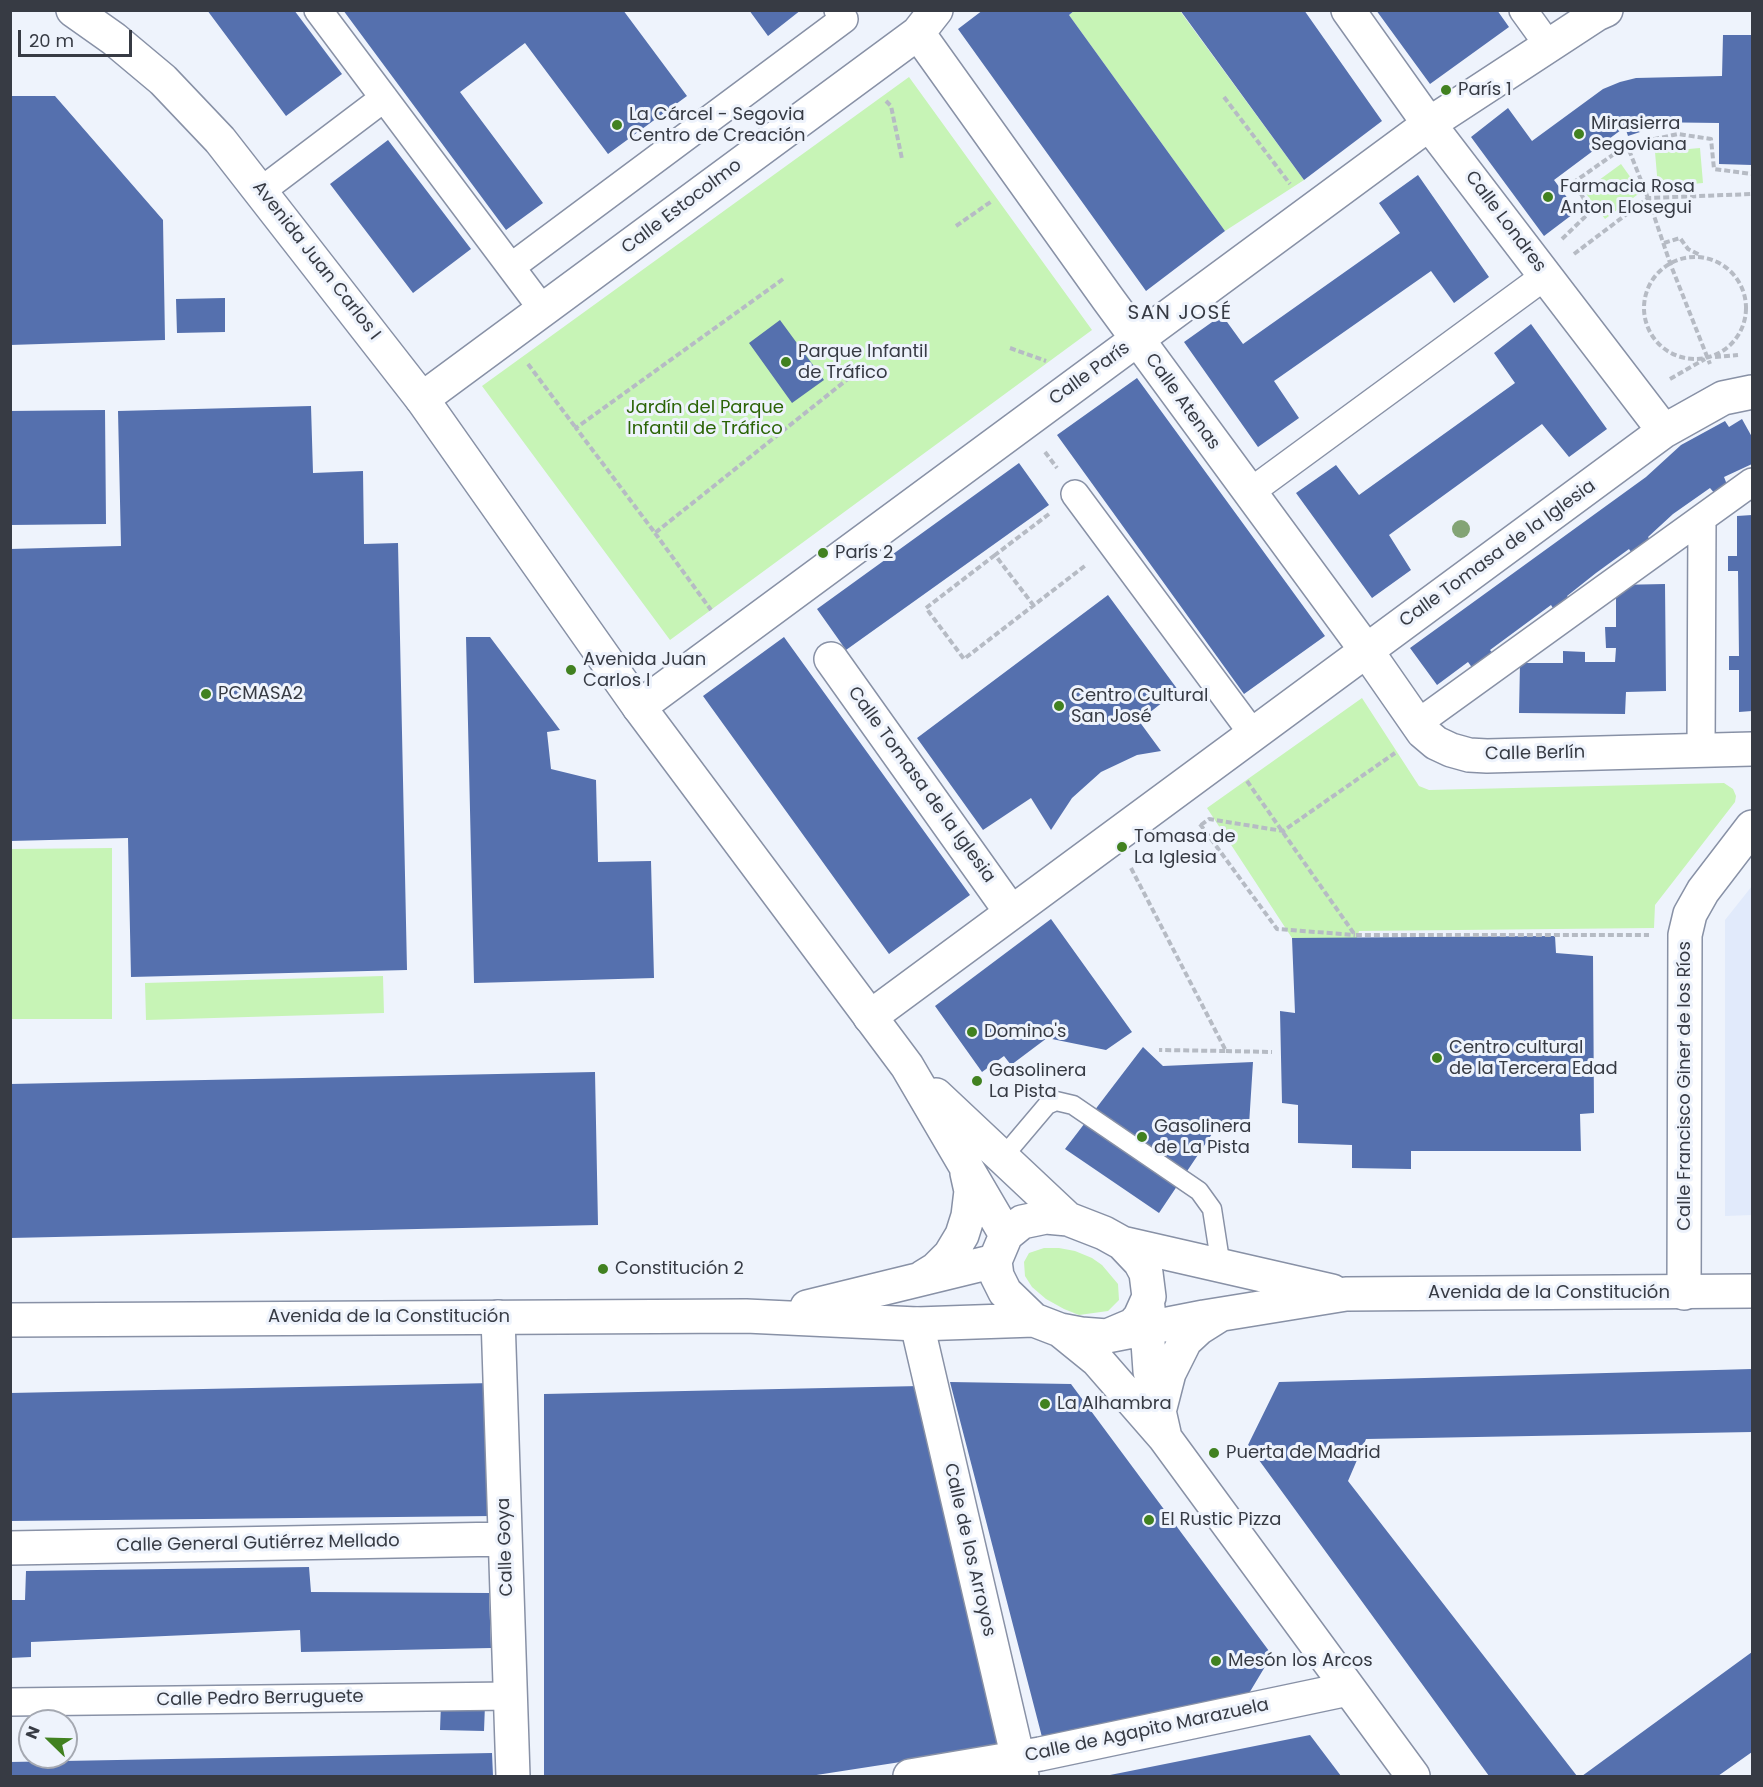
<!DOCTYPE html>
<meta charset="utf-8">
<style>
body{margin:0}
#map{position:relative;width:1763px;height:1787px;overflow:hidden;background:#eef3fc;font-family:Poppins,sans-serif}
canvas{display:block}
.frame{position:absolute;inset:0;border:12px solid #373b44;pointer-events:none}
.north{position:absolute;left:18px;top:1709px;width:60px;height:60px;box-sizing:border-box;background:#eef3fc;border:2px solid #a5a9b2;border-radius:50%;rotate:293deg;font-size:16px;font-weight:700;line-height:24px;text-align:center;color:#373b44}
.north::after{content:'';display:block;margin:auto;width:21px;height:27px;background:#418120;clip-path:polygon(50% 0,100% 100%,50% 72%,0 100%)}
.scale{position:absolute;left:18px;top:30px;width:114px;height:27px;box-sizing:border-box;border:3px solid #373b44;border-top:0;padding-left:8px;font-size:18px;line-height:21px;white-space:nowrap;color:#373b44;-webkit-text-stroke:4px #eef3fc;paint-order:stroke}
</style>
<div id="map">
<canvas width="1763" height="1787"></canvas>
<div class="frame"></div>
<div class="north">N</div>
<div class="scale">20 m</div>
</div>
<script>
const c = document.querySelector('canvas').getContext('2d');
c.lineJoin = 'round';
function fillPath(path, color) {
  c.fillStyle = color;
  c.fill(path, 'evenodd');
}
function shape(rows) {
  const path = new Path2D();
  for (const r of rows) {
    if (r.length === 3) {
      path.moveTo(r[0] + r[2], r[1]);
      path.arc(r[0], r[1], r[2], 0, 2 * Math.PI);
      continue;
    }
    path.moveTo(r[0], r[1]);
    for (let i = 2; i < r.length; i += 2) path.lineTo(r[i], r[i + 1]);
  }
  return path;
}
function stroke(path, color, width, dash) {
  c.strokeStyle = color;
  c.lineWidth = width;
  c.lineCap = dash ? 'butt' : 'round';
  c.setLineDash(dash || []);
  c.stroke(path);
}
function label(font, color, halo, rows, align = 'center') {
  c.font = font + ' Poppins,sans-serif';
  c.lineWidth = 6;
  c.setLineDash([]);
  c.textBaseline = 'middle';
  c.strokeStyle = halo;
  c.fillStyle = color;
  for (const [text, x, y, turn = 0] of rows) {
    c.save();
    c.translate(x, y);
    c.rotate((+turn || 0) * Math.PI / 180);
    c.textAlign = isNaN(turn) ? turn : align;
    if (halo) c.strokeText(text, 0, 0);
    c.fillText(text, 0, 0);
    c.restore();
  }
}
const built = shape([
 [1752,886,1752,1215,1725,1216,1725,920]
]);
const green = shape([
 [1075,10,1180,11,1304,180,1225,231,1069,15],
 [909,77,1092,330,670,640,482,386],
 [1700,148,1703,183,1658,187,1655,152],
 [1621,164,1641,192,1605,219,1584,191],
 [1362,698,1419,786,1429,790,1724,783,1733,789,1736,796,1735,802,1655,905,1654,928,1359,931,1357,938,1292,938,1207,808],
 [112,848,112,1019,11,1019,11,849],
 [383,976,384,1013,146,1020,145,983],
 [1044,1248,1059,1248,1075,1251,1092,1258,1102,1265,1118,1284,1119,1300,1108,1311,1079,1315,1064,1309,1046,1299,1032,1287,1025,1276,1024,1262,1029,1253]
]);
const building = shape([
 [207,10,294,10,342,74,286,116],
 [343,10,623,10,687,96,608,154,525,43,460,92,543,203,506,230],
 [749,10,801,10,768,36],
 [983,10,1075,10,1069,15,1225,231,1146,291,958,29],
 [1180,10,1304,10,1382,121,1304,180],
 [1376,10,1497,10,1509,27,1430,84],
 [1723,35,1752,35,1752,165,1719,164,1719,123,1643,122,1643,131,1628,136,1625,127,1554,180,1577,211,1544,236,1471,137,1508,108,1532,141,1603,89,1620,82,1636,78,1722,76],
 [10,96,55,96,163,220,165,340,10,345],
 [388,140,471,249,413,293,330,184],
 [1418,175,1489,277,1454,303,1431,271,1274,381,1299,418,1258,447,1184,342,1222,315,1243,344,1400,233,1379,203],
 [225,298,225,332,177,333,176,299],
 [780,320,824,380,792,403,749,343],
 [1531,324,1607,429,1569,457,1542,424,1389,535,1411,570,1372,598,1296,493,1336,465,1359,495,1515,383,1494,353],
 [1137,378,1325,636,1244,694,1057,435],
 [311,406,313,473,363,471,364,544,398,543,407,970,131,977,128,838,10,841,10,549,121,546,118,411],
 [105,410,106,524,10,525,10,411],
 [1742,419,1752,437,1752,464,1724,477,1728,487,1716,495,1710,488,1673,514,1648,537,1654,545,1635,558,1629,549,1596,573,1567,596,1574,605,1558,616,1551,605,1490,650,1496,658,1476,673,1468,662,1437,685,1410,648,1646,477,1681,445,1725,421,1729,427],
 [1019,463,1049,505,846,650,817,609],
 [1752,515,1752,711,1739,712,1739,670,1729,670,1729,656,1739,656,1738,571,1728,571,1728,556,1737,556,1737,516],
 [1665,584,1666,691,1626,692,1625,714,1519,713,1520,663,1563,663,1563,651,1585,652,1585,662,1615,662,1616,648,1606,648,1605,627,1616,627,1616,585],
 [1108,595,1178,690,1139,721,1161,751,1137,755,1101,772,1072,798,1051,830,1031,798,983,830,917,738],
 [466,637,490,637,560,730,547,732,551,769,596,780,598,862,651,861,654,978,474,983],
 [784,637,970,895,889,954,703,696],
 [1051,919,1132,1032,1106,1050,1047,1038,1011,1065,1004,1056,982,1072,935,1006],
 [1555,936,1556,953,1593,956,1594,1113,1580,1114,1581,1151,1411,1151,1411,1169,1352,1168,1352,1145,1298,1143,1298,1105,1282,1103,1280,1011,1295,1013,1292,938],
 [1143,1047,1163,1066,1253,1062,1249,1125,1220,1122,1159,1213,1065,1149],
 [595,1072,598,1225,10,1238,10,1084],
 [1752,1369,1752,1432,1366,1439,1348,1481,1577,1776,1489,1776,1248,1445,1279,1382],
 [950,1382,1071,1384,1272,1655,1245,1700,1042,1737],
 [493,1383,493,1516,10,1521,10,1393],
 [920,1386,1004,1746,810,1776,544,1776,544,1394],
 [309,1567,311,1592,489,1593,491,1648,301,1652,300,1630,31,1642,31,1657,10,1658,10,1600,25,1600,26,1571],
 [1752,1652,1752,1752,1718,1776,1582,1776],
 [441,1704,485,1705,484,1731,440,1730],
 [1310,1735,1341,1776,1110,1776,1110,1775],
 [492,1753,493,1776,10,1776,10,1762]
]);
const path = shape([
 [1224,97,1290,184],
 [886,101,891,106,902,159],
 [1627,145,1678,134,1711,139,1714,169,1752,174],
 [956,226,992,201],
 [1562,239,1591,211,1574,182,1627,145,1648,198,1670,263,1710,364],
 [1664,243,1680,238,1688,249,1700,255],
 [1574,254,1648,198,1752,194],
 [1695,308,51],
 [783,279,576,428,655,533,854,374],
 [1010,348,1046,361],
 [1715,357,1738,355],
 [528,364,576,428],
 [1670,379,1705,359],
 [1045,452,1057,468],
 [655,533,711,610],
 [995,555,926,608,964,659,1086,565],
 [1034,606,995,555,1049,514],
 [1247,781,1355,935,1649,935],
 [1200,824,1277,929,1355,935],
 [1201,825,1209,819,1283,831,1395,753],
 [1131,868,1226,1051,1159,1050],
 [1226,1051,1272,1052]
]);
const service = shape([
 [1003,1157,1047,1105,1056,1101,1073,1105,1199,1191,1212,1209,1221,1267]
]);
const pedestrian = shape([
 [318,10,543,310],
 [1523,10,1549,46],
 [261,191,384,98],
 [511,267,844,19,838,10],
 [1249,493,1545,276],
 [1075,494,1253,734],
 [1418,723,1752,482],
 [1701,750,1702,519],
 [10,1702,510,1696]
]);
const minor = shape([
 [1348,10,1429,124,1664,431],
 [918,33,1108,299,1366,650,1423,732,1436,743,1451,750,1469,755,1487,756,1752,749],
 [422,399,918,33,936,10],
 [831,659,1011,912],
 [639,707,1429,124,1597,14,1606,10],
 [870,1017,1664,431,1723,398,1752,392],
 [1684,1293,1685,935,1690,914,1703,891,1752,827],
 [498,1317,513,1776],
 [917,1324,1022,1776],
 [10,1548,505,1539],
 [910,1776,1040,1754,1348,1689]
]);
const secondary = shape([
 [73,10,114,39,163,80,220,140,422,399,639,707,907,1066,1006,1235],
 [936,1095,1068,1219],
 [1046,1217,1068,1219,1104,1233,1122,1243,1140,1262,1146,1273,1149,1297,1140,1317,1133,1325,1107,1336,1081,1334,1060,1330,1034,1320,1005,1292,997,1276,995,1261,1006,1235,1022,1222,1046,1217],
 [1122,1243,1332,1291],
 [923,1277,936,1269,950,1255,962,1235,968,1216,971,1191,967,1173],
 [807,1307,995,1261],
 [1148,1307,1147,1328,1150,1371,1164,1433],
 [10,1320,746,1316,917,1324,1034,1320],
 [1060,1330,1097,1360,1165,1438,1413,1776],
 [1107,1336,1204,1317,1346,1294,1752,1291],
 [1160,1408,1169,1373,1185,1341,1199,1328,1218,1316]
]);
const trees = [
 [1461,529]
];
const markers = [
 [1446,90,6,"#418120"],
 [617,125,6,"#418120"],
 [1579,134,6,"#418120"],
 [1548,197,6,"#418120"],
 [786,362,6,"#418120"],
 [823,553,6,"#418120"],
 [571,670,6,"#418120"],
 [206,694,6,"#418120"],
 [1059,706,6,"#418120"],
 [1122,847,6,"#418120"],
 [972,1032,6,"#418120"],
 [1437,1058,6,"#418120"],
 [977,1081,6,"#418120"],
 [1142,1137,6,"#418120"],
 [603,1269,6,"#418120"],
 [1045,1404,6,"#418120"],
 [1214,1453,6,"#418120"],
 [1149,1520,6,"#418120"],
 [1216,1661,6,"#418120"]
];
const poiNames = [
 ["París 1",1458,90],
 ["La Cárcel - Segovia",629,115],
 ["Centro de Creación",629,136],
 ["Mirasierra",1591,124],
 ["Segoviana",1591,145],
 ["Farmacia Rosa",1560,187],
 ["Anton Elosegui",1560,208],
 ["Parque Infantil",798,352],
 ["de Tráfico",798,373],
 ["París 2",835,553],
 ["Avenida Juan",583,660],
 ["Carlos I",583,681],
 ["PCMASA2",218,694],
 ["Centro Cultural",1071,696],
 ["San José",1071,717],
 ["Tomasa de",1134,837],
 ["La Iglesia",1134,858],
 ["Domino's",984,1032],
 ["Centro cultural",1449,1048],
 ["de la Tercera Edad",1449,1069],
 ["Gasolinera",989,1071],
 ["La Pista",989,1092],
 ["Gasolinera",1154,1127],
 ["de La Pista",1154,1148],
 ["Constitución 2",615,1269],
 ["La Alhambra",1057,1404],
 ["Puerta de Madrid",1226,1453],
 ["El Rustic Pizza",1161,1520],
 ["Mesón los Arcos",1228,1661]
];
const streetNames = [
 ["Calle Estocolmo",682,207,-37],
 ["Calle Londres",1505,222,53],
 ["Avenida Juan Carlos I",316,261,52],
 ["Calle París",1090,374,-36],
 ["Calle Atenas",1182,402,54],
 ["Calle Tomasa de la Iglesia",1498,554,-36],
 ["Calle Berlín",1535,754,-1],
 ["Calle Tomasa de la Iglesia",921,785,54],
 ["Calle Francisco Giner de los Ríos",1685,1086,-90],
 ["Avenida de la Constitución",1549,1293],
 ["Avenida de la Constitución",389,1317],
 ["Calle General Gutiérrez Mellado",258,1544,-1],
 ["Calle Goya",506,1547,-92],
 ["Calle de los Arroyos",969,1550,77],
 ["Calle Pedro Berruguete",260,1699,-1],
 ["Calle de Agapito Marazuela",1147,1731,-12]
];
const parkNames = [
 ["Jardín del Parque",705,408],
 ["Infantil de Tráfico",705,429]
];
const neighbourhoodNames = [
 ["SAN JOSÉ",1180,314]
];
fillPath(built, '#e1eafb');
fillPath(green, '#c7f4b6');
fillPath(building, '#5570ae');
stroke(service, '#8891a6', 21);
stroke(pedestrian, '#8891a6', 30);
stroke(minor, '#8891a6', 36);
stroke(secondary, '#8891a6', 36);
stroke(path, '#b6bbc4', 4, [6, 3]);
stroke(service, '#fff', 18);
stroke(pedestrian, '#fff', 27);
stroke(minor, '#fff', 33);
stroke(secondary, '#fff', 33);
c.fillStyle = '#83a475';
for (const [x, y] of trees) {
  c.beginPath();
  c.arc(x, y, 9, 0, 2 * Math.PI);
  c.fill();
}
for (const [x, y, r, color] of markers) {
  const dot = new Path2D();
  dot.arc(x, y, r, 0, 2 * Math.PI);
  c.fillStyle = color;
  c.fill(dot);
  stroke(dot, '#eef3fc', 2);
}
label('18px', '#373b44', '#eef3fc', poiNames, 'left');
label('18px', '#373b44', '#eef3fc', streetNames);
label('18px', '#2b6406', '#eef3fc', parkNames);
c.letterSpacing = '1.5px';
label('20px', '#373b44', '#eef3fc', neighbourhoodNames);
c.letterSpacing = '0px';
</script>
